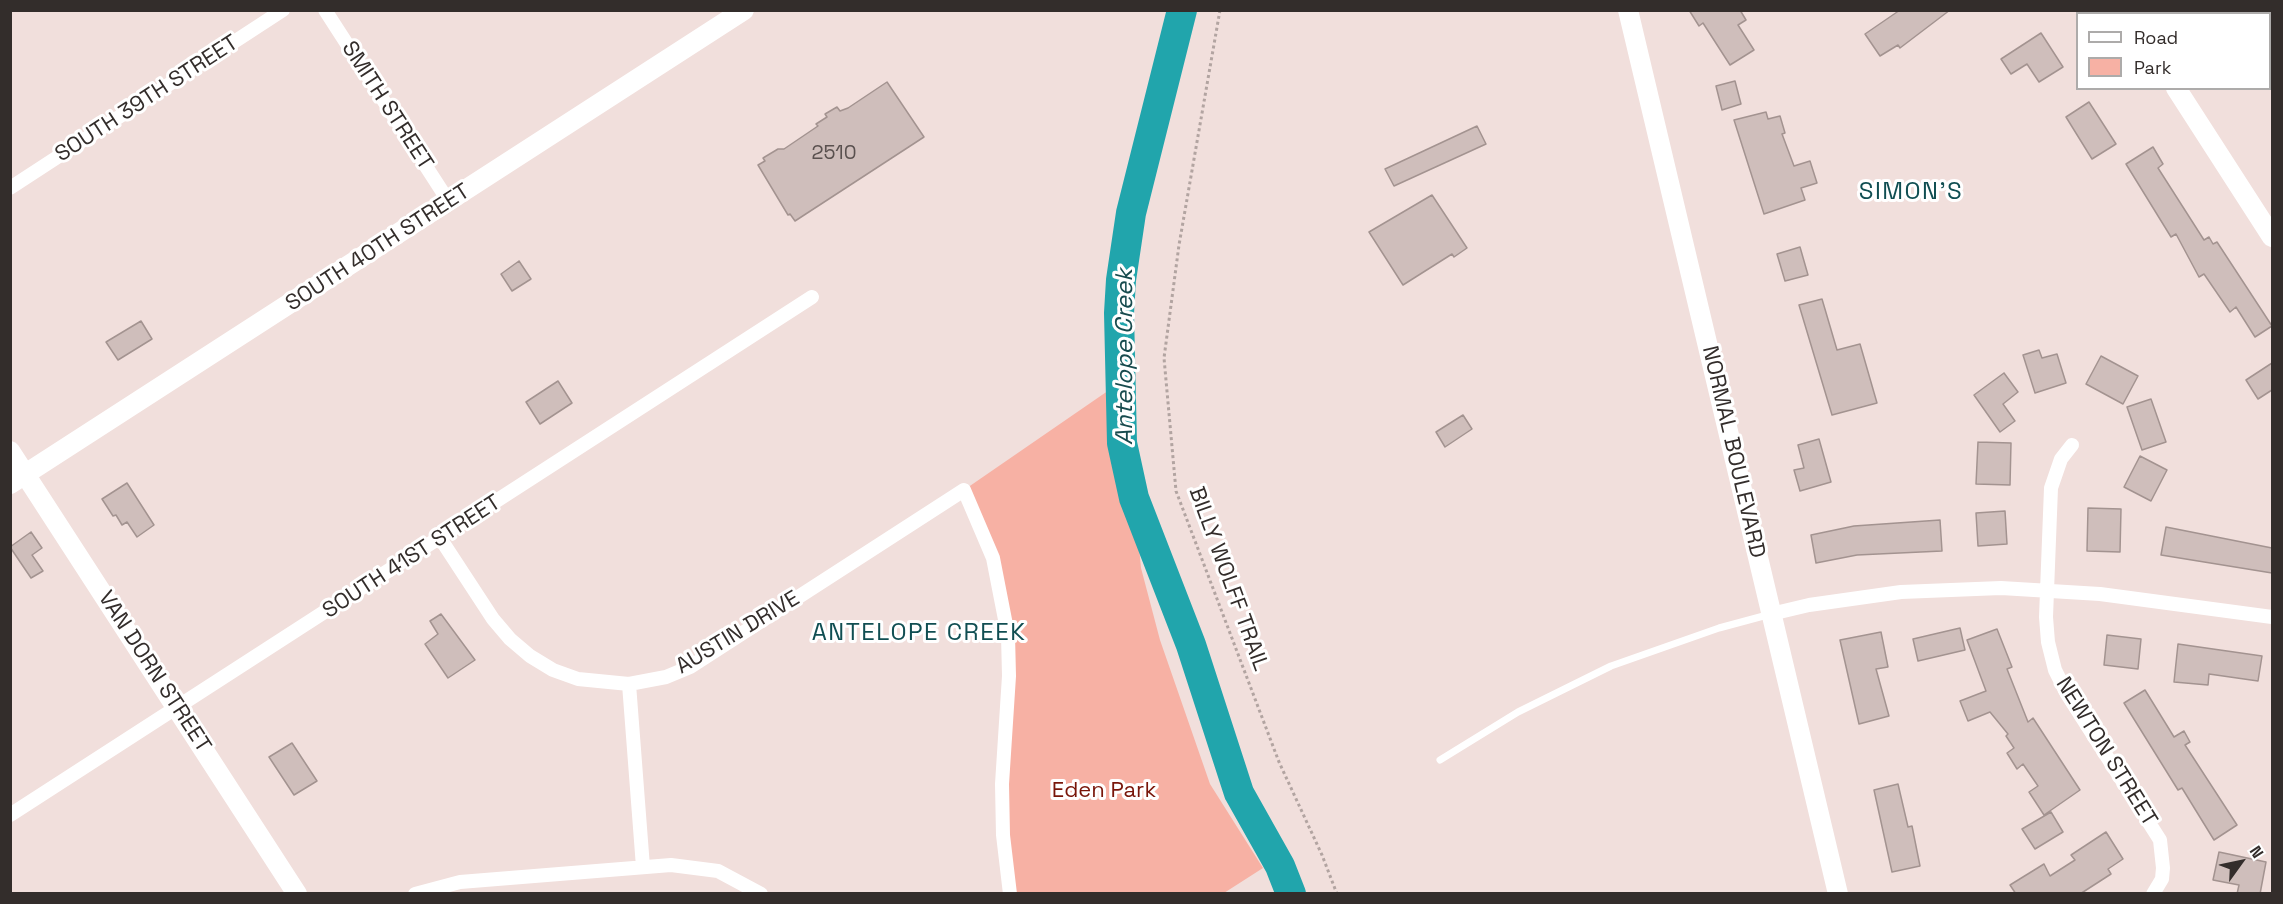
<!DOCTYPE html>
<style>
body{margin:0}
#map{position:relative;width:2283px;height:904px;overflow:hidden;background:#f1dfdc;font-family:"Space Grotesk",sans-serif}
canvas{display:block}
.frame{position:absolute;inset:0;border:12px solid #332d2b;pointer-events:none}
.legend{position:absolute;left:2076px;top:12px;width:195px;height:78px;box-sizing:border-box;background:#fff;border:2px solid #adabaa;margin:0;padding:8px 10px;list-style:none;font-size:18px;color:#332d2b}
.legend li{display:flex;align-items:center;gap:12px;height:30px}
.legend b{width:30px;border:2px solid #adabaa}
.north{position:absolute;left:2211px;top:832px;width:60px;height:60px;-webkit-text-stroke:4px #fff;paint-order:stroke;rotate:57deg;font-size:16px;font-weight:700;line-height:24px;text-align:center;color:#332d2b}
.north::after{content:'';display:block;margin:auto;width:21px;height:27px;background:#332d2b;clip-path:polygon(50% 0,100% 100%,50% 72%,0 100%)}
</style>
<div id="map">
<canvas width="2283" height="904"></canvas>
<div class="frame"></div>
<ul class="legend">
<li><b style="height:8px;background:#fff"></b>Road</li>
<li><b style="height:16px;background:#f7b1a4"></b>Park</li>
</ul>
<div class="north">N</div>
</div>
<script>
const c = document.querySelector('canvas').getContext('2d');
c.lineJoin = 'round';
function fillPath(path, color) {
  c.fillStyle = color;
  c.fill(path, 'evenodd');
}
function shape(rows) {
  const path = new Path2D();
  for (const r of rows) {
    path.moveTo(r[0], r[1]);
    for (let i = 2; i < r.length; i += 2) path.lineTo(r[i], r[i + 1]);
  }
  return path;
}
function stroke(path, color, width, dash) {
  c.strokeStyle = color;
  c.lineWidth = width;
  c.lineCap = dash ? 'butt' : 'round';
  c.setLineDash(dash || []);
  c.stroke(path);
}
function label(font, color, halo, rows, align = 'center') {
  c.font = font + ' "Space Grotesk",sans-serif';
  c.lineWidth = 6;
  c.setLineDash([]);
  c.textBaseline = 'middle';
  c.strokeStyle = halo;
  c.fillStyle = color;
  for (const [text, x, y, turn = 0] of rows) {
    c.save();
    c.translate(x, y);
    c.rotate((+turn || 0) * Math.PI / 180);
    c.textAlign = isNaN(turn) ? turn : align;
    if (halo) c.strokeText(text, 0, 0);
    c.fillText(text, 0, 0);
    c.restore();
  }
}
const green = shape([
 [1131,375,1131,463,1141,568,1160,640,1210,784,1263,868,1224,893,1010,893,1008,882,1009,676,1002,594,964,490]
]);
const river = shape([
 [1182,10,1131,213,1121,280,1119,313,1122,443,1134,498,1191,645,1239,793,1280,866,1291,894]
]);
const building = shape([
 [1689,10,1740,10,1746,20,1738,25,1754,50,1730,65,1703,23,1699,26,1689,10],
 [1900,10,1950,10,1900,48,1898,45,1880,56,1865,34,1900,10],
 [2041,33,2063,67,2039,82,2027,64,2011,74,2001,59,2041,33],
 [1735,81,1741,104,1722,110,1716,86,1735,81],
 [887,82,924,137,795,221,790,214,788,215,758,165,765,161,763,158,778,149,784,149,818,126,816,124,827,117,825,114,837,107,840,111,848,108,887,82],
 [2089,102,2116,144,2092,159,2066,117,2089,102],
 [1766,112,1768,119,1780,116,1785,133,1782,134,1794,166,1810,161,1817,183,1801,188,1805,200,1764,214,1734,120,1766,112],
 [1477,126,1486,144,1394,186,1385,169,1477,126],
 [2153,147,2163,164,2158,168,2204,240,2209,237,2213,244,2217,242,2272,326,2255,337,2236,307,2230,312,2204,274,2199,277,2176,234,2171,237,2126,164,2153,147],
 [1432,195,1467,248,1454,257,1452,254,1403,285,1369,232,1432,195],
 [1800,247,1808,275,1785,281,1777,254,1800,247],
 [519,261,531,279,512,291,501,274,519,261],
 [1822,299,1837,350,1860,344,1877,403,1832,415,1799,305,1822,299],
 [141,321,152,339,118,360,106,342,141,321],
 [2039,350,2042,358,2057,354,2066,383,2035,393,2023,355,2039,350],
 [2101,356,2138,376,2123,404,2086,384,2101,356],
 [2272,363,2272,390,2258,399,2246,380,2272,363],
 [2004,373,2018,392,2003,404,2015,421,2000,432,1974,395,2004,373],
 [558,381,572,403,540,424,526,402,558,381],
 [2151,399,2166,442,2142,450,2127,407,2151,399],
 [1463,415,1472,429,1445,447,1436,432,1463,415],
 [1819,439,1831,482,1800,491,1794,470,1804,468,1798,445,1819,439],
 [1978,442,2011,443,2010,485,1976,484,1978,442],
 [2140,456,2167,470,2151,501,2124,487,2140,456],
 [127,483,154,525,137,537,127,522,122,525,116,515,113,516,102,499,127,483],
 [2088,508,2121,509,2120,552,2087,551,2088,508],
 [2005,511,2007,544,1978,546,1976,513,2005,511],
 [1940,520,1942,551,1857,555,1816,563,1811,535,1854,526,1940,520],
 [2166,527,2272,548,2272,573,2161,555,2166,527],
 [31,532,42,548,32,555,43,571,31,578,10,547,31,532],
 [441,614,475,660,448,678,425,644,438,634,430,621,441,614],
 [1960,628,1965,650,1918,661,1913,639,1960,628],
 [1997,629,2012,667,2007,669,2028,722,2033,718,2080,790,2044,815,2029,792,2038,786,2023,764,2017,769,2007,753,2014,748,2006,736,2008,734,1990,712,1968,721,1960,701,1986,691,1967,640,1997,629],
 [1881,632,1888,667,1876,669,1889,716,1859,724,1840,640,1881,632],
 [2107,635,2141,639,2138,669,2104,665,2107,635],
 [2178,644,2262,656,2258,681,2209,674,2208,685,2174,682,2178,644],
 [2145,690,2174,737,2184,731,2190,742,2185,745,2237,825,2214,840,2182,788,2178,790,2124,703,2145,690],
 [292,743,317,781,294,795,269,757,292,743],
 [1898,784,1908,827,1912,826,1920,866,1892,872,1874,790,1898,784],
 [2051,812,2063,832,2035,849,2022,829,2051,812],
 [2106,832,2123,859,2108,869,2111,874,2080,894,2016,894,2010,885,2044,864,2050,876,2075,860,2071,855,2106,832],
 [2219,852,2266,862,2260,894,2237,894,2239,885,2213,880,2219,852]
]);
const path = shape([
 [1220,10,1179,245,1164,358,1176,491,1279,762,1322,855,1337,894]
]);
const service = shape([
 [1440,760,1518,712,1611,666,1719,628,1771,614]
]);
const minor = shape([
 [325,10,449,202],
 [10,188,283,10],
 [2072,445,2061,459,2051,488,2046,617,2048,642,2055,670,2067,694,2160,840,2163,868,2162,879,2153,894],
 [440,538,493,619,510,639,530,656,553,670,578,679,629,684,666,677,690,667,964,490,993,558,1008,635,1009,676,1002,784,1003,835,1010,894],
 [1771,614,1809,605,1901,592,2001,588,2100,594,2272,617],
 [629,684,643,867],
 [10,815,812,297],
 [415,894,460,882,671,865,718,871,761,894]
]);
const secondary = shape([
 [1628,10,1838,894],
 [2126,10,2128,14],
 [2176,88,2272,237],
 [10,451,297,894],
 [10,484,744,10]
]);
const numberNames = [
 ["2510",834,154]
];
const streetNames = [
 ["SOUTH 39TH STREET",147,99,-33],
 ["SMITH STREET",387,106,57],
 ["SOUTH 40TH STREET",378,248,-33],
 ["NORMAL BOULEVARD",1733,452,77],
 ["SOUTH 41ST STREET",412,557,-33],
 ["BILLY WOLFF TRAIL",1228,579,70],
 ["AUSTIN DRIVE",738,633,-31],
 ["VAN DORN STREET",154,672,57],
 ["NEWTON STREET",2106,752,58]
];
const parkNames = [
 ["Eden Park",1104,791]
];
const neighbourhoodNames = [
 ["SIMON'S",1911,192],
 ["ANTELOPE CREEK",919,633]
];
const waterNames = [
 ["Antelope Creek",1125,357,-90]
];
fillPath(green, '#f7b1a4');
stroke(river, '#21a5ac', 30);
fillPath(building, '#cfbebb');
stroke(building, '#a39390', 1.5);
stroke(path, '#b2a4a1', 3, [3, 3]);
stroke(service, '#fff', 7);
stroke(minor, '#fff', 14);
stroke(secondary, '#fff', 20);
label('20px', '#5a514f', null, numberNames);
label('22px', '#332d2b', '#fff', streetNames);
label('22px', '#79160a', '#fff', parkNames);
c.letterSpacing = '1.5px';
label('24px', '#104e52', '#fff', neighbourhoodNames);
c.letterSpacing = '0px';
label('italic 24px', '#174b4e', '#fff', waterNames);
</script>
